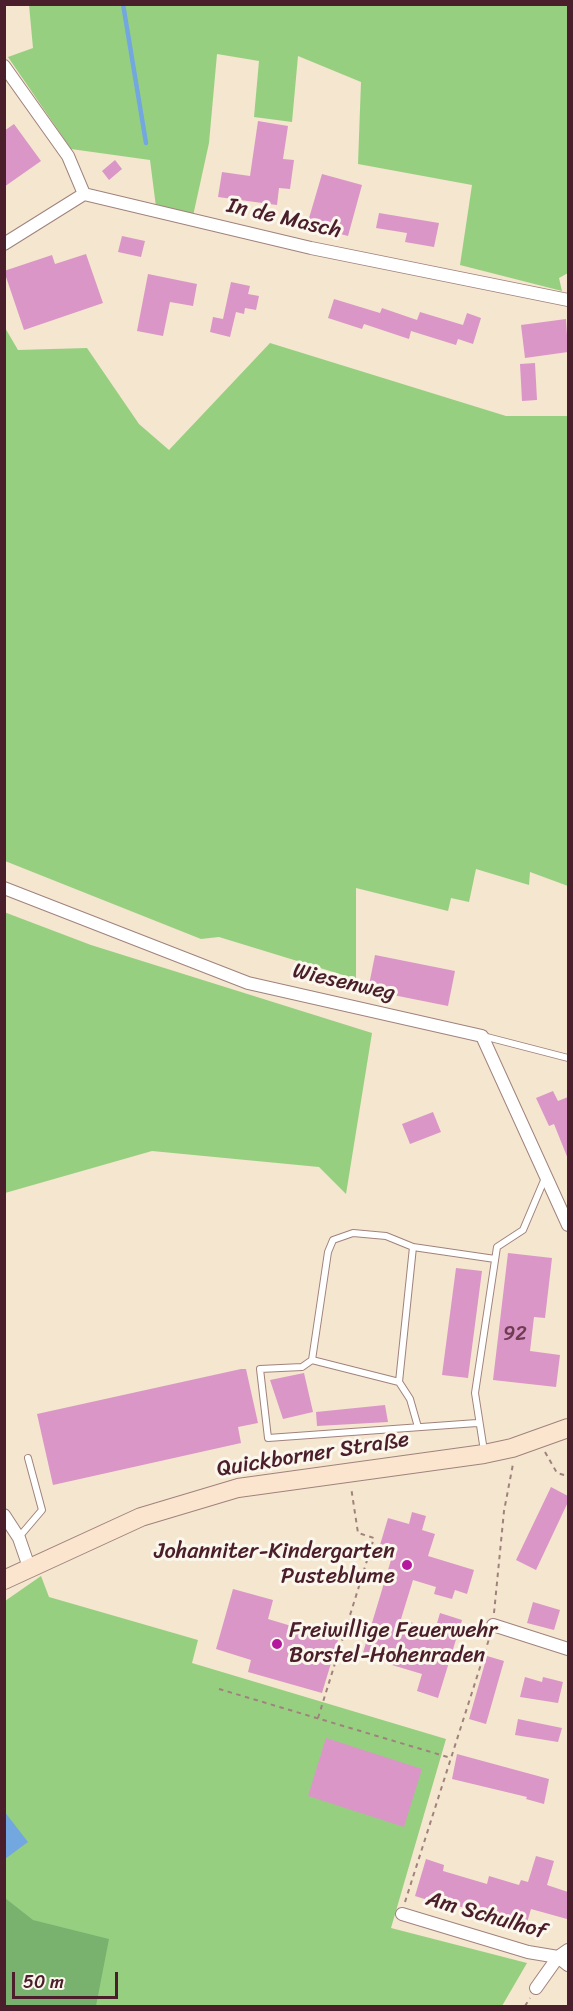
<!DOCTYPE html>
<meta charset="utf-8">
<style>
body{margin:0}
#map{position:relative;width:573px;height:2011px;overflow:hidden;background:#f5e6cf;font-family:Sriracha,sans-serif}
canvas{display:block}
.frame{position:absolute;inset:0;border:6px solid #4a1f2b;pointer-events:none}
.scale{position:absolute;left:12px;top:1972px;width:106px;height:27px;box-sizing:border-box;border:3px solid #4a1f2b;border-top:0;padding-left:8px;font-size:18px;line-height:21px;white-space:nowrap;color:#4a1f2b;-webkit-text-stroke:4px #fbf7ec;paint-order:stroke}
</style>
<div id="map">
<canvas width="573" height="2011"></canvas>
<div class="frame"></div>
<div class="scale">50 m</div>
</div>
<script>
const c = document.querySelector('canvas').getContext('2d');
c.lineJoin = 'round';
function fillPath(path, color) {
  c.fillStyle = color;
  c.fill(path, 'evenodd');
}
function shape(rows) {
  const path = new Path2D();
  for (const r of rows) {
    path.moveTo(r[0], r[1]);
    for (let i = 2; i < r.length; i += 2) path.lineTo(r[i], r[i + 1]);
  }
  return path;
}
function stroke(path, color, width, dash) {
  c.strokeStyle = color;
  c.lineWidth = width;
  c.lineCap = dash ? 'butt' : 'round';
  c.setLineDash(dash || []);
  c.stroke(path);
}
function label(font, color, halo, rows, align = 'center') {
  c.font = font + ' Sriracha,sans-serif';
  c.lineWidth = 6;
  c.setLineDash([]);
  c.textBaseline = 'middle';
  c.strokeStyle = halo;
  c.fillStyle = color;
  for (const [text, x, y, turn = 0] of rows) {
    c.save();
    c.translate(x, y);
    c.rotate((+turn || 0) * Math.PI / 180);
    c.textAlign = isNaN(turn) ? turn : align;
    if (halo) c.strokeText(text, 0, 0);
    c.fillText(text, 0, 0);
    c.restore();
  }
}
const green = shape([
 [29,5,568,5,568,273,559,278,562,291,460,265,472,185,358,164,361,82,298,56,292,122,254,117,259,61,217,54,209,143,193,216,156,207,150,160,71,149,8,57,33,48],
 [4,326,18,350,87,348,139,424,169,450,270,343,506,416,568,416,568,886,530,872,529,885,476,869,469,902,451,898,448,911,356,888,356,979,219,937,201,939,5,861],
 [4,912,91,945,372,1033,346,1194,319,1167,152,1151,5,1193],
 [41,1576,49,1597,198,1640,192,1663,446,1739,391,1928,527,1963,502,2006,5,2006,5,1601]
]);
const forest = shape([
 [5,1898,33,1920,109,1939,96,2006,5,2006]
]);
const water = shape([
 [4,1811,28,1842,5,1859,4,1859]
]);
const stream = shape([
 [123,4,146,143]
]);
const building = shape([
 [258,121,288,126,283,159,294,160,290,189,279,188,277,205,218,197,222,172,250,176],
 [14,124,41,161,4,187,4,131],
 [115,160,122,169,109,180,102,171],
 [322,174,362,185,348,236,307,225],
 [379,213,439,223,434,247,405,242,407,233,376,228],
 [122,236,145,241,141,257,118,252],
 [86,254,103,303,24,330,4,271,52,255,55,264],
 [148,274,197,284,193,306,170,302,163,336,137,331],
 [231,282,250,286,248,294,259,296,256,310,245,308,244,314,236,312,230,337,210,332,213,317,223,319],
 [334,299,380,313,382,308,417,320,420,312,463,325,467,313,481,318,473,344,458,339,456,345,411,331,409,339,364,324,362,329,328,318],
 [566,319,568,352,525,358,521,325],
 [535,363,537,400,522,401,520,364],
 [375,955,455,971,448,1006,368,990],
 [553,1091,558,1101,568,1097,568,1159,554,1124,549,1126,536,1098],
 [433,1112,441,1132,410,1144,402,1124],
 [508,1253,552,1258,545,1318,534,1317,530,1351,560,1355,556,1387,493,1380],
 [456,1268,482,1271,468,1378,442,1375],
 [241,1369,246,1369,258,1423,238,1427,241,1443,53,1485,37,1414],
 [304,1373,313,1412,283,1419,270,1380],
 [385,1405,388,1422,317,1426,316,1412],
 [551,1487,568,1496,568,1502,536,1570,516,1560],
 [412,1512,426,1516,422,1530,435,1534,428,1556,474,1570,467,1594,455,1590,452,1599,434,1594,436,1587,413,1580,401,1619,435,1630,440,1613,462,1620,438,1698,417,1691,422,1674,362,1656,394,1550,380,1545,388,1518,409,1524],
 [233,1589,273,1600,268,1619,338,1640,322,1693,248,1672,251,1660,216,1649],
 [533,1602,560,1610,554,1630,527,1623],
 [487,1656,504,1661,486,1724,469,1719],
 [525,1677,542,1682,543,1677,563,1682,558,1703,520,1697],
 [518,1719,562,1728,558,1742,515,1735],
 [326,1738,422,1769,404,1827,308,1796],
 [457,1754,549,1779,544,1804,526,1799,527,1797,452,1779],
 [536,1856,554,1861,547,1885,568,1892,567,1919,531,1909,526,1926,508,1921,509,1918,469,1906,468,1909,434,1899,434,1902,415,1896,426,1859,444,1865,443,1871,487,1884,489,1876,519,1885,521,1880,528,1882]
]);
const path = shape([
 [545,1452,557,1473,568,1476],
 [494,1613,504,1511,513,1464],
 [219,1689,451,1758],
 [318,1718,374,1538,358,1533,351,1487],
 [405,1902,490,1636],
 [525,2006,530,1998]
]);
const service = shape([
 [483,1036,568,1058],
 [312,1360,399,1382,410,1399,418,1427],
 [399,1382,413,1247],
 [477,1423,268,1438,260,1369,302,1367,312,1360,328,1252,333,1240,353,1233,386,1236,413,1247,495,1259],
 [484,1451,475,1393,497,1247,523,1230,545,1178],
 [19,1537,42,1510,28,1458]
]);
const minor = shape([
 [4,66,68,156,84,194],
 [4,244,84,194,311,248,568,300],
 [4,888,248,983,482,1036,568,1225],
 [4,1515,19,1538,29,1567],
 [493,1625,568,1649],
 [402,1914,528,1952,558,1957,568,1965],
 [536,1988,558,1957,568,1950]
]);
const secondary = shape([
 [4,1580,141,1517,238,1488,484,1454,512,1448,568,1428]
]);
const markers = [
 [407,1565,6,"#b5179e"],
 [277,1644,6,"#b5179e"]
];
const numberNames = [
 ["92",515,1335]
];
const streetNames = [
 ["In de Masch",284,219,13],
 ["Wiesenweg",344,983,13],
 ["Quickborner Straße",313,1455,-9],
 ["Am Schulhof",486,1916,16]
];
const poiNames = [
 ["Johanniter-Kindergarten",395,1552],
 ["Pusteblume",395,1577],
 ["Freiwillige Feuerwehr",289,1631,"left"],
 ["Borstel-Hohenraden",289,1656,"left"]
];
fillPath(green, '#97cf81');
fillPath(forest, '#79b26f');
fillPath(water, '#73a7e0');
stroke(stream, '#73a7e0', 4.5);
fillPath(building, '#da96c7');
stroke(service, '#a0827d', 8);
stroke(minor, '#a0827d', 14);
stroke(secondary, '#a0827d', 20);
stroke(path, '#a0827d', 2, [4.5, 4.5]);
stroke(service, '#fff', 6);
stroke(minor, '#fff', 12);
stroke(secondary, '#fbe5cf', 18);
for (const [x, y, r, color] of markers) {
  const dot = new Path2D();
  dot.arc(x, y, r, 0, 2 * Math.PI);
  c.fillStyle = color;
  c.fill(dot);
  stroke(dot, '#fbf7ec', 2);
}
label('20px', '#6e3d52', null, numberNames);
label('22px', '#4a1f2b', '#fbf7ec', streetNames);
label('22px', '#4a1f2b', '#fbf7ec', poiNames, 'right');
</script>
